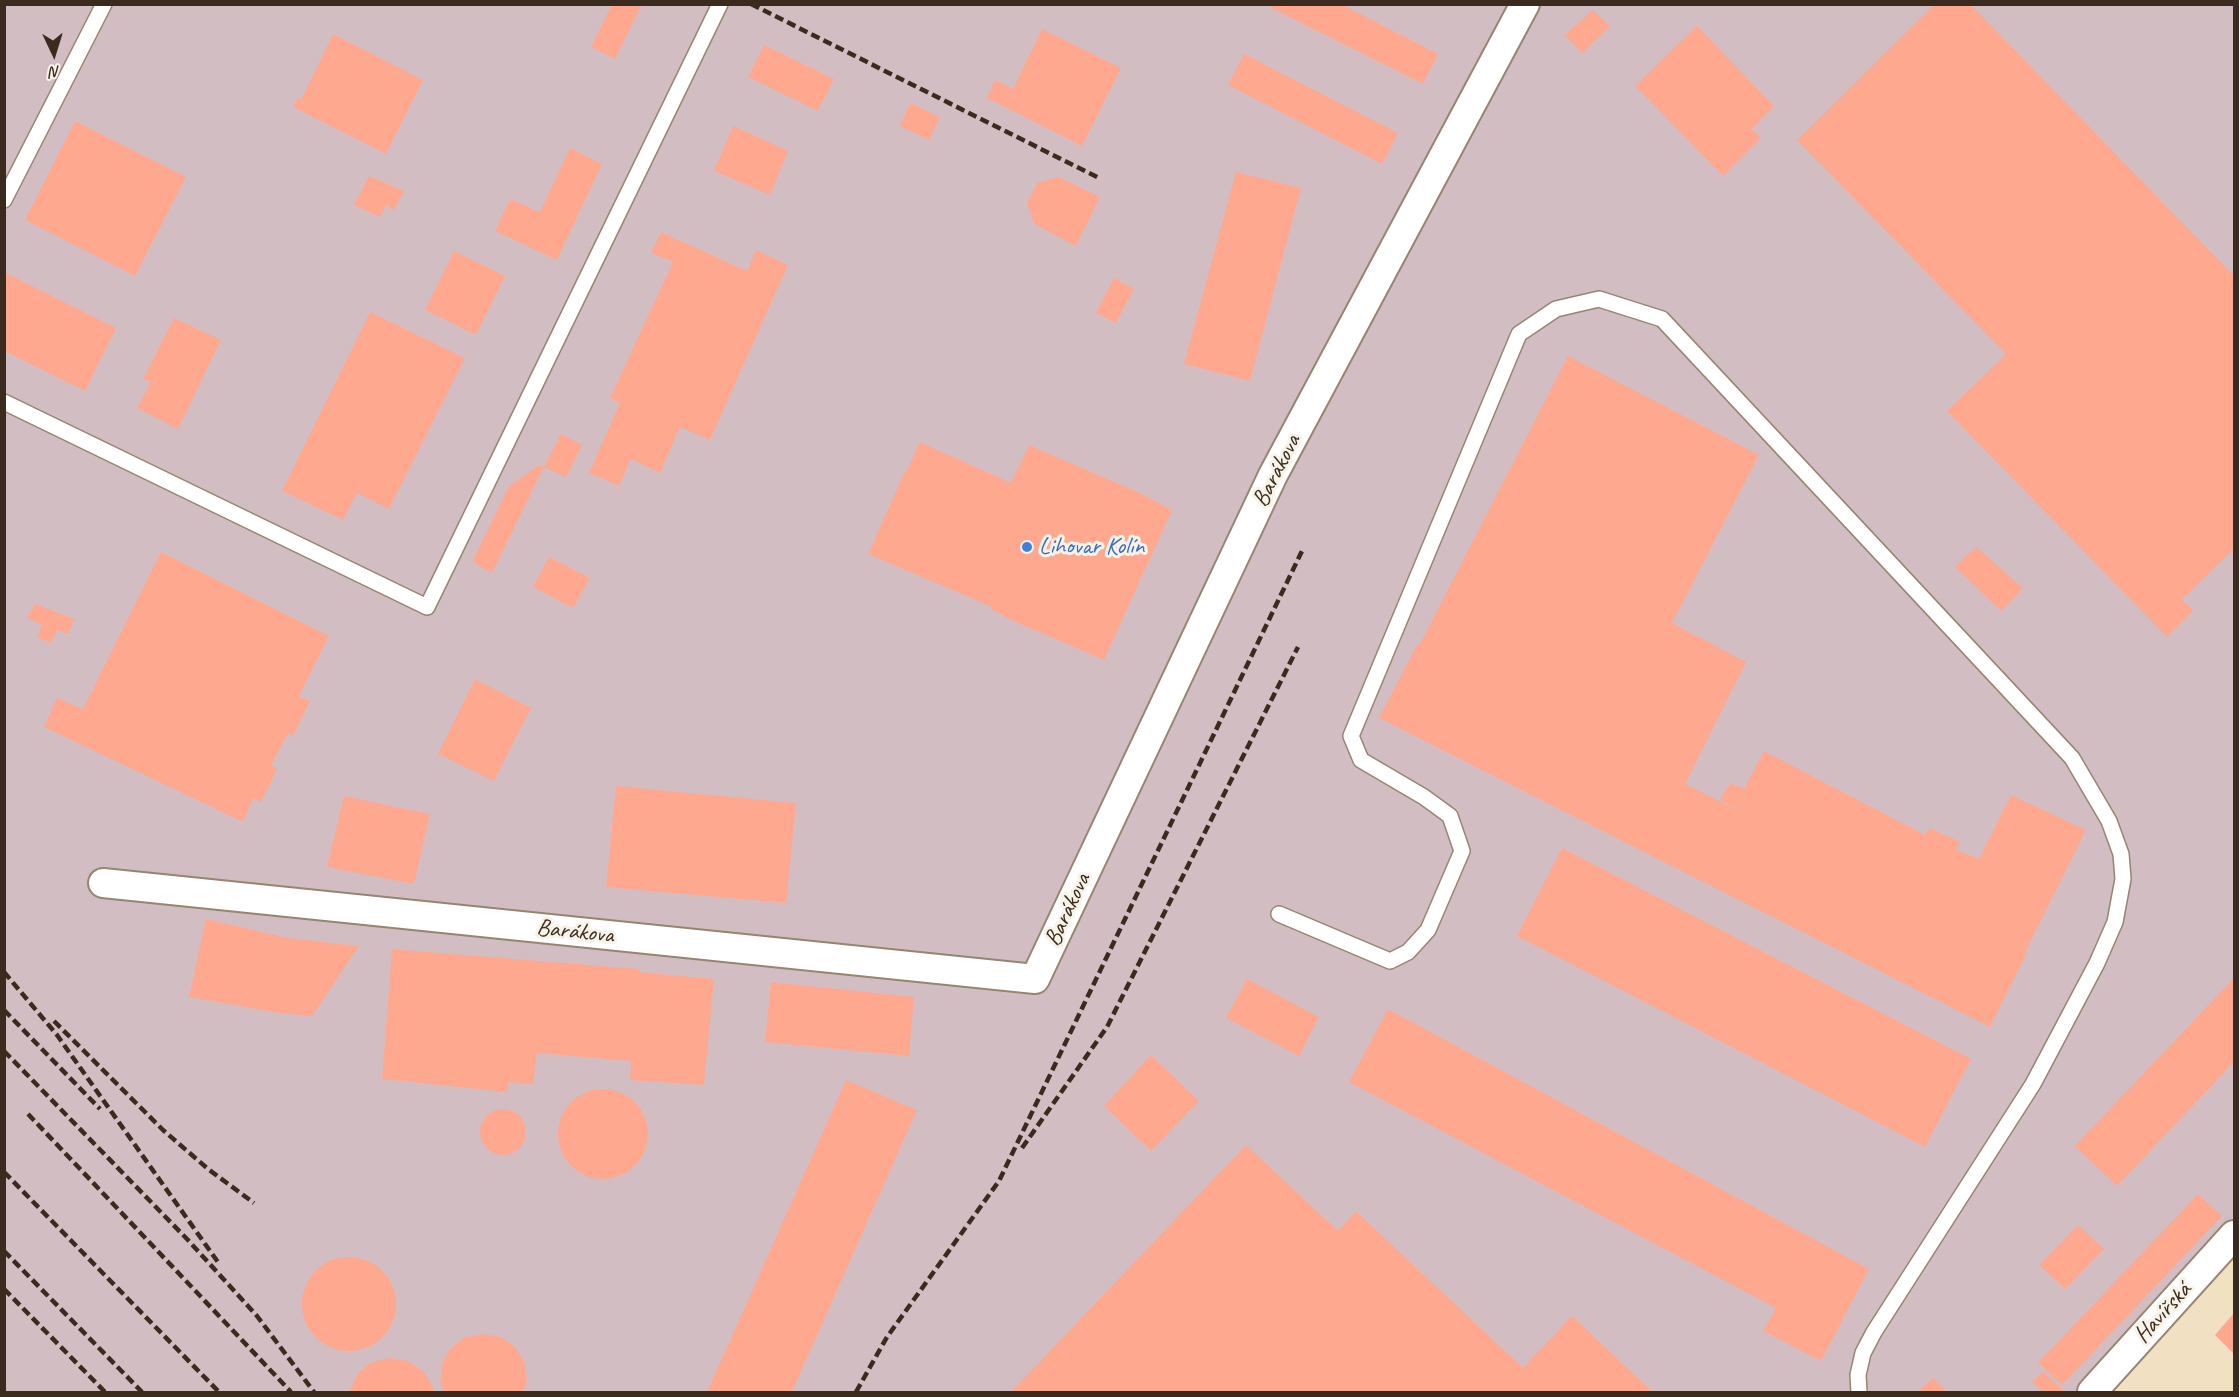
<!DOCTYPE html>
<meta charset="utf-8">
<style>
body{margin:0}
#map{position:relative;width:2239px;height:1397px;overflow:hidden;background:#f1e0c2;font-family:Caveat,sans-serif}
canvas{display:block}
.frame{position:absolute;inset:0;border:6px solid #3b2a1e;pointer-events:none}
.north{position:absolute;left:24px;top:24px;width:60px;height:60px;-webkit-text-stroke:4px #f7f3e8;paint-order:stroke;rotate:176deg;font-size:16px;font-weight:700;line-height:24px;text-align:center;color:#3b2a1e}
.north::after{content:'';display:block;margin:auto;width:21px;height:27px;background:#3b2a1e;clip-path:polygon(50% 0,100% 100%,50% 72%,0 100%)}
</style>
<div id="map">
<canvas width="2239" height="1397"></canvas>
<div class="frame"></div>
<div class="north">N</div>
</div>
<script>
const c = document.querySelector('canvas').getContext('2d');
c.lineJoin = 'round';
function fillPath(path, color) {
  c.fillStyle = color;
  c.fill(path, 'evenodd');
}
function shape(rows) {
  const path = new Path2D();
  for (const r of rows) {
    if (r.length === 3) {
      path.moveTo(r[0] + r[2], r[1]);
      path.arc(r[0], r[1], r[2], 0, 2 * Math.PI);
      continue;
    }
    path.moveTo(r[0], r[1]);
    for (let i = 2; i < r.length; i += 2) path.lineTo(r[i], r[i + 1]);
  }
  return path;
}
function stroke(path, color, width, dash) {
  c.strokeStyle = color;
  c.lineWidth = width;
  c.lineCap = dash ? 'butt' : 'round';
  c.setLineDash(dash || []);
  c.stroke(path);
}
function label(font, color, halo, rows, align = 'center') {
  c.font = font + ' Caveat,sans-serif';
  c.lineWidth = 6;
  c.setLineDash([]);
  c.textBaseline = 'middle';
  c.strokeStyle = halo;
  c.fillStyle = color;
  for (const [text, x, y, turn = 0] of rows) {
    c.save();
    c.translate(x, y);
    c.rotate((+turn || 0) * Math.PI / 180);
    c.textAlign = isNaN(turn) ? turn : align;
    if (halo) c.strokeText(text, 0, 0);
    c.fillText(text, 0, 0);
    c.restore();
  }
}
const industrial = shape([
 [5,5,2234,5,2234,1250,2107,1392,5,1392]
]);
const building = shape([
 [612,4,642,4,615,59,591,47],
 [1270,4,1341,4,1438,54,1423,84,1285,15,1269,6],
 [1935,4,1970,4,2234,276,2234,549,2182,599,2193,611,2167,637,1947,411,2006,354,1797,140],
 [1593,10,1610,26,1582,53,1565,35],
 [1697,26,1774,106,1752,129,1761,138,1723,176,1635,86],
 [1042,29,1121,68,1082,146,987,98,995,80,1013,89],
 [333,34,423,80,386,154,293,107,298,97,301,100],
 [764,45,834,79,818,111,748,77],
 [1244,54,1398,133,1382,164,1228,85],
 [910,103,940,117,929,140,900,126],
 [75,121,186,177,135,276,25,220],
 [733,126,788,151,770,195,714,171],
 [570,148,602,164,557,260,495,231,510,199,540,212],
 [1236,172,1301,188,1250,381,1184,364],
 [369,176,404,191,394,210,386,205,380,217,354,205],
 [1059,177,1100,197,1076,246,1034,224,1027,203,1037,183],
 [661,232,747,271,756,250,788,265,710,440,680,427,660,473,631,459,619,486,589,473,620,403,610,398,673,262,651,253],
 [454,251,505,276,476,335,425,310],
 [4,272,116,328,85,391,4,351],
 [1114,278,1134,289,1116,323,1096,313],
 [370,312,465,358,389,509,357,493,343,520,282,491],
 [174,318,221,340,178,429,137,408,151,382,143,379],
 [1568,356,1759,455,1672,623,1746,662,1685,784,1745,814,1720,800,1730,783,1744,789,1764,751,1925,835,1930,828,1960,842,1956,850,1979,859,2011,795,2086,830,2025,952,2027,953,1990,1027,1379,718,1417,645,1419,646],
 [561,434,582,445,566,477,544,467],
 [920,442,1011,483,1029,445,1142,494,1172,510,1104,660,1011,620,991,609,992,607,868,554,905,471,906,472],
 [539,465,544,467,492,573,476,564,473,560,509,486],
 [1976,547,2023,588,2001,611,1955,567],
 [161,552,329,636,299,696,310,701,293,736,288,733,271,766,277,769,261,802,253,798,243,822,44,727,57,698,83,709],
 [549,557,590,578,573,608,533,587],
 [35,604,74,619,68,634,57,630,51,643,37,637,42,625,27,618],
 [475,679,531,708,494,781,438,754],
 [616,786,796,803,786,903,606,887],
 [344,796,430,814,414,884,327,867],
 [1562,848,1971,1059,1925,1147,1517,936],
 [206,919,288,938,359,946,312,1016,279,1013,189,997],
 [392,949,639,969,639,972,714,979,704,1085,630,1080,631,1061,537,1053,533,1084,509,1082,507,1092,382,1079],
 [2234,978,2234,1062,2117,1186,2075,1146],
 [1247,979,1319,1017,1299,1056,1226,1018],
 [771,982,914,997,909,1056,765,1042],
 [1388,1009,1869,1269,1821,1361,1763,1331,1776,1308,1349,1082],
 [1151,1055,1199,1101,1151,1151,1104,1106],
 [846,1080,917,1110,792,1392,707,1392],
 [603,1134,45],
 [503,1132,23],
 [1246,1145,1338,1231,1356,1211,1523,1368,1572,1316,1653,1392,1011,1392],
 [2198,1194,2222,1216,2062,1385,2038,1363],
 [2078,1225,2104,1249,2065,1289,2039,1265],
 [349,1304,47],
 [2234,1313,2234,1354,2215,1335],
 [483,1334,501,1337,515,1347,525,1363,527,1381,523,1392,444,1392,440,1382,442,1364,450,1349,465,1337],
 [390,1358,408,1361,423,1371,433,1386,434,1392,349,1392,358,1373,372,1362],
 [2043,1372,2064,1391,2063,1392,2043,1392,2032,1382],
 [1933,1378,1947,1392,1918,1392]
]);
const lane = shape([
 [4,200,104,4],
 [4,402,427,607,720,4],
 [1279,914,1390,961,1408,952,1428,930,1462,851,1450,816,1424,797,1361,760,1351,736,1519,334,1556,309,1599,299,1662,319,2072,758,2109,821,2121,854,2123,879,2115,922,2097,963,2033,1084,1874,1332,1863,1353,1858,1375,1859,1392]
]);
const street = shape([
 [103,883,1035,979,1273,475,1525,4],
 [2092,1392,2234,1235]
]);
const rail = shape([
 [751,4,1099,178],
 [4,972,57,1035,220,1265],
 [4,1010,100,1109],
 [54,1021,163,1130,208,1169,254,1203],
 [4,1051,187,1239,257,1316,314,1392],
 [28,1114,291,1392],
 [1022,1148,1107,1027,1298,647],
 [4,1172,219,1392],
 [4,1251,142,1392],
 [4,1289,105,1392],
 [856,1392,887,1337,999,1181,1302,551]
]);
const markers = [
 [1027,547,6,"#3f7fe0"]
];
const streetNames = [
 ["Barákova",1277,471,-63],
 ["Barákova",1068,910,-65],
 ["Barákova",575,932,6],
 ["Havířská",2163,1313,-48]
];
const shopNames = [
 ["Lihovar Kolín",1039,547]
];
fillPath(industrial, '#d2bec2');
fillPath(building, '#ffa890');
stroke(lane, '#968570', 18);
stroke(street, '#968570', 32);
stroke(lane, '#fff', 15);
stroke(street, '#fff', 28);
stroke(rail, '#3b2a1e', 4.5, [9, 4.5]);
for (const [x, y, r, color] of markers) {
  const dot = new Path2D();
  dot.arc(x, y, r, 0, 2 * Math.PI);
  c.fillStyle = color;
  c.fill(dot);
  stroke(dot, '#f7f3e8', 2);
}
label('24px', '#3b2a1e', '#f7f3e8', streetNames);
label('24px', '#366cbe', '#f7f3e8', shopNames, 'left');
</script>
